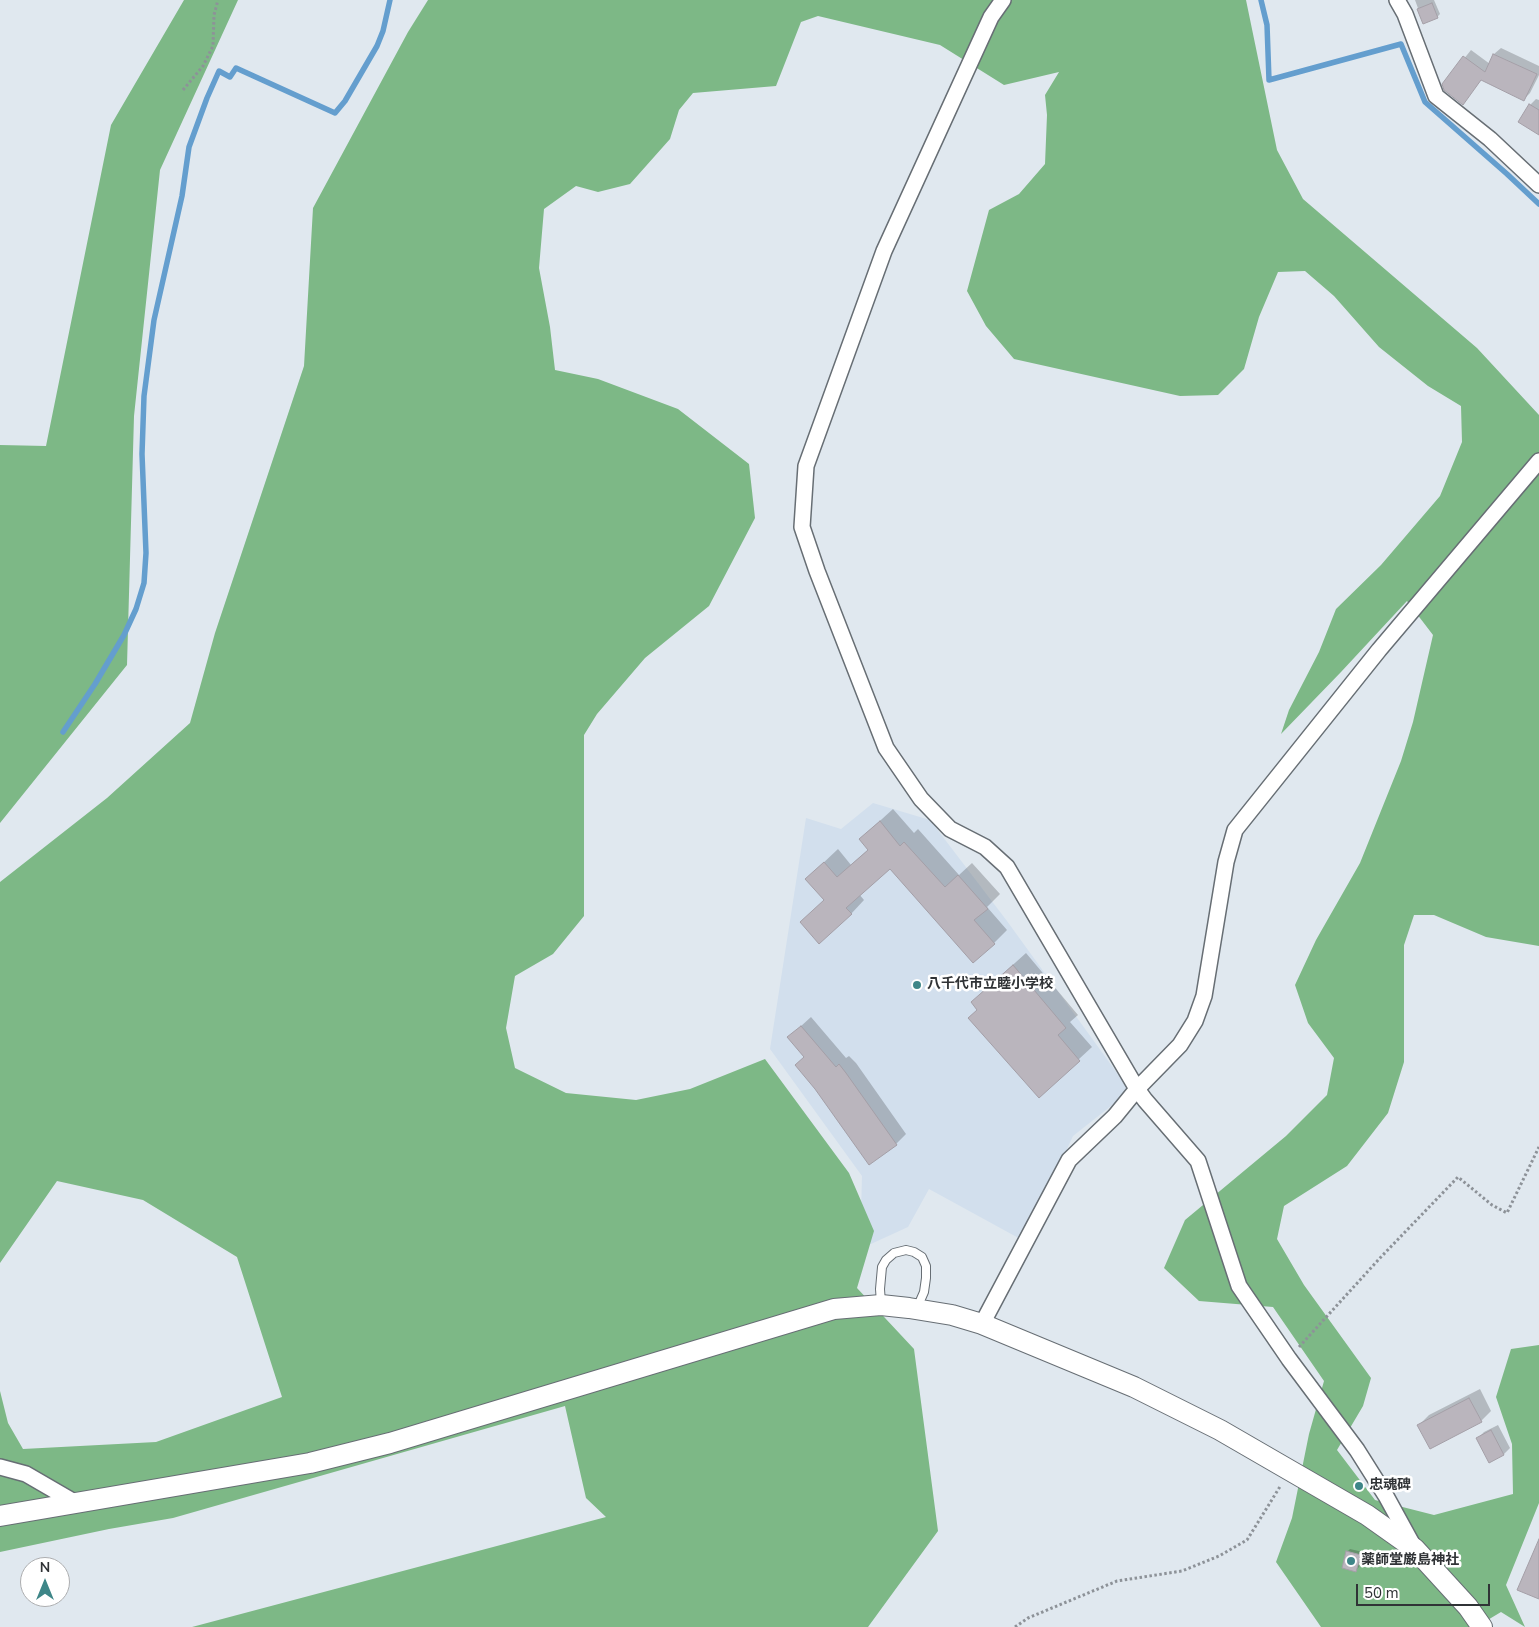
<!DOCTYPE html>
<meta charset="utf-8">
<style>
body{margin:0}
#map{position:relative;width:1539px;height:1627px;overflow:hidden;background:#e0e8ef;font-family:"Nunito Sans",sans-serif}
canvas{display:block}
.north{position:absolute;left:20px;top:1557px;width:50px;height:50px;box-sizing:border-box;background:#fff;border:1px solid #acadaf;border-radius:50%;rotate:0deg;font-size:14px;font-weight:700;line-height:20px;text-align:center;color:#303336}
.north::after{content:'';display:block;margin:auto;width:18px;height:22px;background:#3e8688;clip-path:polygon(50% 0,100% 100%,50% 72%,0 100%)}
.scale{position:absolute;left:1356px;top:1584px;width:134px;height:22px;box-sizing:border-box;border:2px solid #303336;border-top:0;padding-left:6px;font-size:15px;line-height:18px;white-space:nowrap;color:#303336;-webkit-text-stroke:4px #fff;paint-order:stroke}
</style>
<div id="map">
<canvas width="1539" height="1627"></canvas>
<div class="north">N</div>
<div class="scale">50 m</div>
</div>
<script>
const c = document.querySelector('canvas').getContext('2d');
c.lineJoin = 'round';
function fillPath(path, color) {
  c.fillStyle = color;
  c.fill(path, 'evenodd');
}
function shape(rows) {
  const path = new Path2D();
  for (const r of rows) {
    path.moveTo(r[0], r[1]);
    for (let i = 2; i < r.length; i += 2) path.lineTo(r[i], r[i + 1]);
  }
  return path;
}
function stroke(path, color, width, dash) {
  c.strokeStyle = color;
  c.lineWidth = width;
  c.lineCap = dash ? 'butt' : 'round';
  c.setLineDash(dash || []);
  c.stroke(path);
}
function label(font, color, halo, rows, align = 'center') {
  c.font = font + ' "Nunito Sans","Noto Sans JP",sans-serif';
  c.lineWidth = 5;
  c.setLineDash([]);
  c.textBaseline = 'middle';
  c.strokeStyle = halo;
  c.fillStyle = color;
  for (const [text, x, y, turn = 0] of rows) {
    c.save();
    c.translate(x, y);
    c.rotate((+turn || 0) * Math.PI / 180);
    c.textAlign = isNaN(turn) ? turn : align;
    if (halo) c.strokeText(text, 0, 0);
    c.fillText(text, 0, 0);
    c.restore();
  }
}
const built = shape([
 [873,803,930,820,1007,921,1130,1091,1073,1136,1024,1241,929,1189,908,1227,860,1249,862,1176,770,1049,806,818,841,829]
]);
const forest = shape([
 [184,0,238,0,160,170,134,416,127,665,0,823,0,445,46,446,111,125],
 [428,0,1246,0,1277,150,1303,199,1477,348,1539,415,1539,946,1486,937,1434,915,1414,915,1404,945,1404,1062,1388,1113,1347,1166,1284,1206,1277,1239,1304,1285,1371,1378,1363,1406,1337,1450,1375,1500,1434,1515,1513,1494,1512,1444,1496,1397,1511,1349,1539,1345,1539,1503,1506,1585,1525,1627,1501,1612,1476,1627,1321,1627,1276,1562,1292,1518,1309,1434,1324,1381,1273,1307,1199,1301,1164,1268,1185,1220,1286,1136,1327,1095,1334,1058,1308,1023,1295,985,1316,940,1360,863,1401,761,1413,722,1433,635,1407,601,1341,672,1281,734,1289,710,1319,652,1336,609,1381,565,1440,496,1462,442,1461,406,1428,386,1379,347,1334,296,1305,271,1278,272,1259,317,1244,369,1218,395,1180,396,1014,359,986,326,967,291,989,210,1019,194,1045,164,1047,115,1045,95,1059,72,1004,85,940,45,818,16,801,22,776,86,693,93,679,110,670,139,630,184,598,192,576,186,544,209,539,268,550,327,555,370,598,379,678,409,749,464,755,518,709,606,645,658,597,714,584,735,584,916,553,954,515,976,506,1028,515,1068,566,1093,636,1100,690,1089,765,1059,849,1173,874,1231,857,1288,914,1349,938,1531,868,1627,192,1627,606,1517,586,1498,565,1406,173,1518,109,1529,0,1552,0,1391,8,1423,23,1449,156,1442,282,1397,237,1257,143,1200,57,1181,0,1263,0,882,107,798,190,723,215,633,304,366,313,208,408,32]
]);
const shadow = shape([
 [1415,0,1434,0,1440,14,1437,17,1423,22],
 [1501,48,1539,66,1539,75,1530,93,1524,99,1482,79,1463,103,1443,85,1471,50,1490,64,1494,54],
 [1536,99,1539,100,1539,132,1530,105],
 [893,809,914,833,918,829,959,875,972,863,1000,894,987,907,1007,930,994,943,890,867,859,894,864,900,851,914,825,900,820,866,838,849,851,865,869,849,860,839],
 [1026,953,1078,1015,1070,1022,1092,1047,1039,1096,978,1009,985,990],
 [811,1017,846,1058,849,1056,856,1063,906,1134,896,1144,869,1163,805,1057,789,1037],
 [1480,1389,1491,1411,1481,1421,1419,1425,1429,1415],
 [1498,1425,1510,1448,1504,1454,1490,1461,1478,1438,1484,1432],
 [1350,1549,1363,1552,1359,1567,1356,1570,1347,1552]
]);
const stream = shape([
 [1261,0,1267,25,1269,80,1401,44,1425,102,1507,174,1539,204],
 [63,732,95,684,124,635,136,609,144,583,146,553,142,454,144,396,154,320,182,196,189,147,207,98,219,71,230,77,236,68,335,113,345,101,377,46,383,31,390,0]
]);
const building = shape([
 [1432,3,1438,18,1423,24,1417,9,1432,3],
 [1493,54,1537,74,1524,101,1481,80,1463,105,1444,90,1442,84,1463,56,1485,72,1493,54],
 [1529,104,1539,110,1539,135,1518,122,1529,104],
 [880,821,900,846,904,842,945,887,958,875,988,909,974,920,995,944,973,963,890,869,846,908,852,914,819,944,800,922,824,900,805,879,824,862,837,877,868,850,859,839,880,821],
 [1013,965,1066,1028,1058,1035,1080,1061,1039,1098,968,1018,977,1010,971,1002,1013,965],
 [801,1026,836,1067,839,1064,846,1073,897,1145,869,1165,815,1089,795,1065,804,1057,787,1037,801,1026],
 [1469,1398,1482,1422,1430,1449,1417,1425,1469,1398],
 [1491,1430,1504,1455,1489,1463,1476,1438,1491,1430],
 [1539,1539,1539,1599,1517,1590,1539,1539],
 [1346,1551,1361,1555,1356,1572,1342,1568,1346,1551]
]);
const path = shape([
 [183,90,203,66,213,46,214,15,218,0],
 [1299,1347,1380,1258,1458,1177,1492,1205,1507,1213,1539,1147],
 [1015,1627,1028,1618,1117,1581,1182,1571,1219,1556,1247,1540,1281,1485]
]);
const lane = shape([
 [881,1303,880,1289,882,1267,886,1260,894,1253,906,1250,914,1252,922,1257,926,1266,926,1278,924,1292,917,1308]
]);
const street = shape([
 [1003,0,991,17,884,251,806,466,802,527,817,571,886,748,921,799,950,829,985,847,1007,867,1137,1089,1145,1100,1198,1161,1239,1286,1289,1359,1357,1450,1386,1496,1414,1547],
 [1397,0,1405,14,1436,96,1490,139,1539,185],
 [982,1324,1069,1160,1115,1116,1137,1089,1180,1045,1195,1021,1204,996,1226,862,1235,830,1379,650,1539,461],
 [0,1467,26,1474,76,1503]
]);
const secondary = shape([
 [0,1516,310,1463,390,1443,834,1309,881,1305,909,1308,952,1315,982,1324,1134,1387,1220,1430,1367,1515,1415,1549,1468,1607,1482,1627]
]);
const markers = [
 [917,985,5,"#3e8688"],
 [1359,1486,5,"#3e8688"],
 [1351,1561,5,"#3e8688"]
];
const poiNames = [
 ["八千代市立睦小学校",927,985],
 ["忠魂碑",1369,1486],
 ["薬師堂厳島神社",1361,1561]
];
fillPath(built, '#d2dfed');
fillPath(forest, '#7db886');
fillPath(shadow, '#0003');
stroke(stream, '#649ece', 5.5);
fillPath(building, '#bab5bd');
stroke(building, '#a49fa7', 1);
stroke(lane, '#676e74', 10);
stroke(street, '#676e74', 18);
stroke(secondary, '#676e74', 22);
stroke(path, '#8d9298', 3, [2.5, 2.5]);
stroke(lane, '#fff', 8);
stroke(street, '#fff', 15);
stroke(secondary, '#fff', 20);
for (const [x, y, r, color] of markers) {
  const dot = new Path2D();
  dot.arc(x, y, r, 0, 2 * Math.PI);
  c.fillStyle = color;
  c.fill(dot);
  stroke(dot, '#fff', 2);
}
label('bold 14px', '#303336', '#fff', poiNames, 'left');
</script>
